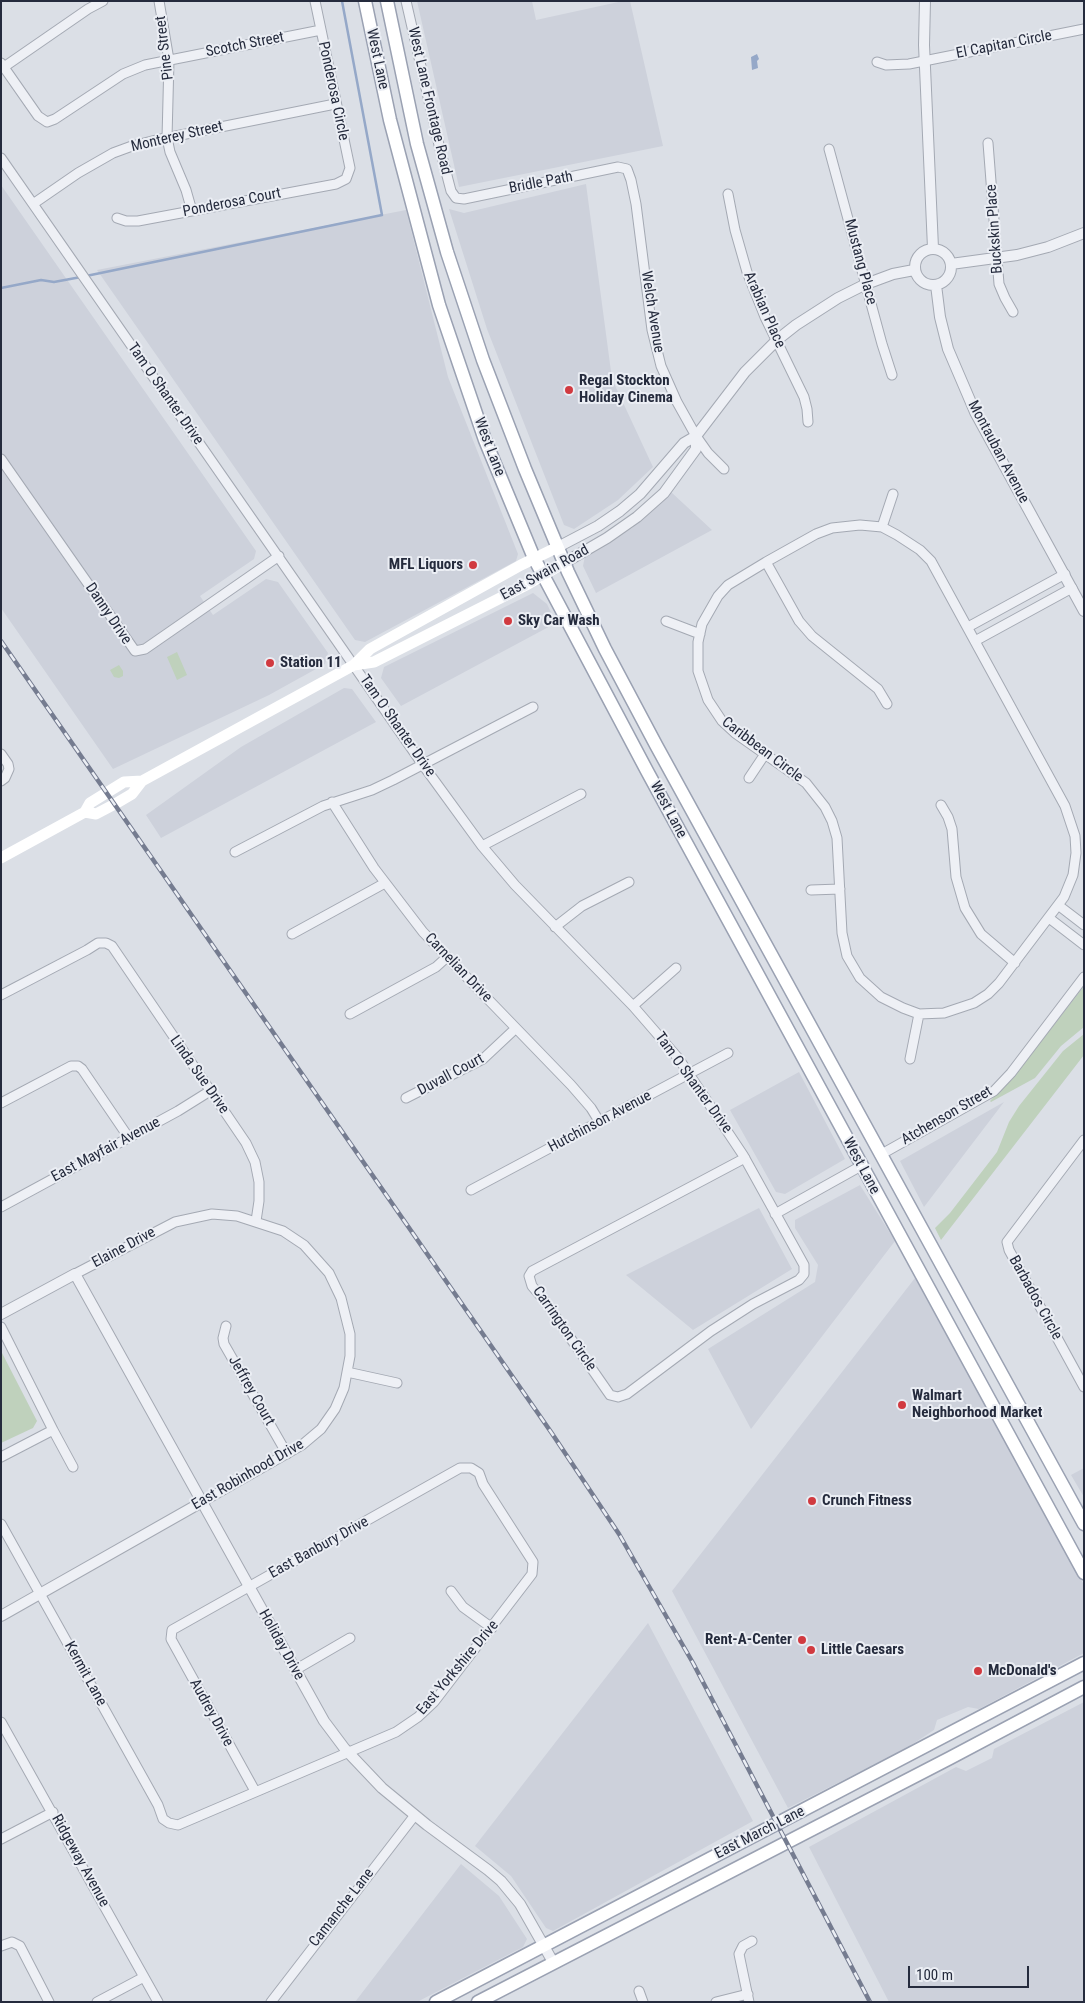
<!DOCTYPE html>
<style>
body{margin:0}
#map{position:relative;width:1085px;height:2003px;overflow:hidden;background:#dbdfe6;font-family:"Roboto Condensed",sans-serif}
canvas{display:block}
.frame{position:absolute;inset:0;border:2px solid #252b3d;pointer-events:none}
.scale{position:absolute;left:908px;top:1966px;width:121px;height:22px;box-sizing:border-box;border:2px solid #252b3d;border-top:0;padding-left:6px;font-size:15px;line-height:18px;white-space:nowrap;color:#252b3d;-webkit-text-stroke:4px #ebeef4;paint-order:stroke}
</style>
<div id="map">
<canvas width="1085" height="2003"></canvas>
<div class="frame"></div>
<div class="scale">100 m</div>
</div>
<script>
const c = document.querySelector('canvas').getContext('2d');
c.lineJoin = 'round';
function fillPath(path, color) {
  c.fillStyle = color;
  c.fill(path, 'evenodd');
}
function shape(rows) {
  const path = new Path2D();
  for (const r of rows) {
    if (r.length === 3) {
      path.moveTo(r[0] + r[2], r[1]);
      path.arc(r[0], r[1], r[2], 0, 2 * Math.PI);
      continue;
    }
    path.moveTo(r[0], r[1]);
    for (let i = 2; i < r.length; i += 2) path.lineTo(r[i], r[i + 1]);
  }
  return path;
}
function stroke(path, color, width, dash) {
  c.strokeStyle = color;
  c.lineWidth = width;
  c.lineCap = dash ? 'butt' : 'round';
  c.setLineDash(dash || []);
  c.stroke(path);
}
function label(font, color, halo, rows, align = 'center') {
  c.font = font + ' "Roboto Condensed",sans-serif';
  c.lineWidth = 4;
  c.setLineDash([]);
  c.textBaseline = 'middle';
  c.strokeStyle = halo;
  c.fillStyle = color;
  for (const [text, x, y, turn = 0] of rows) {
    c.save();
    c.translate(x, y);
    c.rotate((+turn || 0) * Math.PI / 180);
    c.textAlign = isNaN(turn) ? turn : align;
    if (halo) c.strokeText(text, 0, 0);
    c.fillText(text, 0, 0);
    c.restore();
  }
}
const built = shape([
 [417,1,532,1,536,20,623,1,630,1,663,146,459,187],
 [586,184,612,379,653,467,618,500,574,529,564,525,487,329,449,209,464,213],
 [1,185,256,551,254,559,200,596,213,615,266,579,278,582,328,653,325,664,269,695,113,769,1,608],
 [406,210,448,377,518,554,516,561,365,642,355,640,97,270],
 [671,492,712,530,596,593,583,566,585,556,632,528],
 [533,593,547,604,556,623,401,706,381,678,384,667],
 [344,688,352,689,376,722,161,838,146,815,241,747],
 [799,1072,845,1159,785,1194,776,1192,730,1110],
 [1004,1102,924,1207,900,1161],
 [860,1185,895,1241,751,1429,708,1349,815,1282,818,1265,795,1228,795,1220],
 [759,1208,792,1269,693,1330,626,1275],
 [915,1278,1084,1585,1084,1653,979,1709,968,1707,937,1720,934,1730,905,1749,788,1808,672,1591],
 [1084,1468,1084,1497,1071,1475],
 [648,1623,753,1821,553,1931,546,1928,511,1876,475,1846],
 [1084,1702,1084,2002,889,2002,809,1847,956,1767,966,1771,992,1758,994,1749],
 [461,1864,499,1896,527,1939,523,1947,417,2002,355,2002]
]);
const green = shape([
 [177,652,187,675,177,680,167,657],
 [119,665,123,671,123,676,119,678,114,677,110,670],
 [1084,986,1084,1027,1061,1046,1035,1078,991,1102,990,1101,1016,1074],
 [1084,1034,1084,1055,941,1240,935,1228,950,1213,997,1152,1009,1122,1019,1106,1063,1051],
 [1,1351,37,1421,33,1428,1,1443]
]);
const water = shape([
 [757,54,759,59,757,61,758,68,752,70,751,57]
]);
const stream = shape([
 [86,276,382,215,342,1],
 [1,288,41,280,54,282,81,277]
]);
const minor = shape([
 [159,1,169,60,167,138,170,152,186,190,192,211],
 [406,1,439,145,451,191,456,198,464,199,618,167,627,169,631,180,636,204,652,330,661,366,677,402,696,436,708,453,724,469],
 [877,62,886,65,909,64,1084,29],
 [1,63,38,116,47,122,55,119,123,74,145,65,321,30],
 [4,67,88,9,103,1],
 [988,143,999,284,1005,298,1013,312],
 [829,149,882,344,892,375],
 [1,158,423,765,482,846,515,885,633,1006,679,1059,743,1155,804,1265,804,1274,799,1280,753,1304,711,1331,627,1394,618,1397,610,1395,544,1300,532,1286,529,1276,532,1271,745,1158],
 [728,194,735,230,747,272,765,317,804,397,807,409,808,422],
 [33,204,78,173,113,153,132,146,156,140,335,104],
 [117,218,126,221,138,221,336,184,346,179,350,168,315,1],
 [1,459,135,651,145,649,279,556],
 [860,525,882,527,897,535,920,550,931,561,1065,806,1075,836,1076,853,1073,875,1064,897,1058,905,999,983,988,994,974,1003,944,1013,919,1014,903,1008,881,997,860,978,847,956,842,933,837,838,832,821,825,807,806,783,735,733,722,721,708,700,698,671,698,642,702,624,718,596,728,585,766,562,816,534,832,528,860,525],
 [882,527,893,494],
 [766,562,799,621,812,636,878,689,887,704],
 [666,621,700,634],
 [968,627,1065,574],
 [975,641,1072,588],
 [1,754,8,764,9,769,5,778,1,781],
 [749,778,765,754],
 [332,802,374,868,423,932,571,1085,591,1108,599,1121],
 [941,805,948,817,952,829,956,877,965,908,981,934,1015,963],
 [482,846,581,794],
 [235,852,323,806,372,790,393,780,533,707],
 [811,890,840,889],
 [1058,905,1084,925],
 [1049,918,1084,945],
 [555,927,582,906,629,882],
 [292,934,385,883],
 [1,995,87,950,98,943,106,943,112,946,246,1143,255,1162,259,1182,259,1201,256,1221],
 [633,1006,676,968],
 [350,1014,436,967,447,957],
 [910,1059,919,1014],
 [406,1098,483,1059,515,1029],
 [1,1103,71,1066,78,1066,82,1069,129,1138],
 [1084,1140,1007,1242,1009,1250,1084,1387],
 [880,1155,994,1091,1011,1073,1084,977],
 [471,1190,728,1053],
 [1,1207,178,1111,210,1091],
 [775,1214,861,1166],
 [75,1274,175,1222,212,1214,237,1216,283,1231,304,1245,329,1273,341,1298,350,1334,350,1356,344,1388,335,1409,321,1429,302,1445,202,1502],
 [226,1326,223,1338,224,1344,287,1454],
 [1,1327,53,1430,1,1457],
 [347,1372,397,1383],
 [53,1430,73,1467],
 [1,1524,158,1805,163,1819,169,1823,178,1825,396,1732,418,1717,434,1702,532,1574,533,1562,483,1484,479,1473,471,1468,460,1468,172,1630,171,1639,255,1791],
 [451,1591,463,1607,492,1628],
 [295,1670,350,1638],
 [1,1722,158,2002],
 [1,1839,53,1812],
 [1,1946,12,1942,20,1946,49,2002],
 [639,1991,643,2002],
 [97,2002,144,1977],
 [271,2002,415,1815],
 [716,2002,748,1994],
 [749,2002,739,1954,743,1946,752,1941]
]);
const tertiary = shape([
 [925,1,924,45,933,248],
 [933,267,18],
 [951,264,1017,255,1048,247,1084,233],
 [936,285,940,317,948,349,975,412,1084,611],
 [558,547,598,526,620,511,640,494,684,443,696,436,745,372,777,340,796,325,838,298,866,284,893,274,914,270],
 [564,563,607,538,637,517,664,493,696,449,696,436],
 [1,1314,75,1274,324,1721,345,1749,382,1788,427,1825,488,1870,501,1881,520,1904,553,1962],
 [1,1616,202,1502]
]);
const secondary = shape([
 [354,665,374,662,528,584,564,563],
 [85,812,96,814,115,804,132,794,142,781],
 [1,858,85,812,90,803,124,782,142,781,354,665,370,649,521,565,558,547]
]);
const primary = shape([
 [365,1,390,120,439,305,485,440,534,558,647,771,1084,1573],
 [387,1,417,144,447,252,483,360,525,469,568,572,605,649,656,745,1084,1524],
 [436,2002,1084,1663],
 [478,2002,950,1758,1084,1687]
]);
const rail = shape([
 [1,641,551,1432,619,1534,693,1663,870,2002]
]);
const markers = [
 [569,390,5,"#d13a40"],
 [473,565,5,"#d13a40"],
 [508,621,5,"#d13a40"],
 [270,663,5,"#d13a40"],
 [902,1405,5,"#d13a40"],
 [812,1501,5,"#d13a40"],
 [802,1640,5,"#d13a40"],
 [811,1650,5,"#d13a40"],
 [978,1671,5,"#d13a40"]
];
const streetNames = [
 ["Scotch Street",245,45,-11],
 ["El Capitan Circle",1004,45,-11],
 ["Pine Street",165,48,-97],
 ["West Lane",377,59,78],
 ["Ponderosa Circle",333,91,78],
 ["West Lane Frontage Road",429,101,77],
 ["Monterey Street",177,137,-13],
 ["Bridle Path",541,183,-11],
 ["Ponderosa Court",232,203,-11],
 ["Buckskin Place",995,229,-94],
 ["Mustang Place",860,262,75],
 ["Arabian Place",764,310,66],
 ["Welch Avenue",652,312,81],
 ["Tam O Shanter Drive",165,394,55],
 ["West Lane",489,447,69],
 ["Montauban Avenue",998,452,62],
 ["East Swain Road",545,573,-29],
 ["Danny Drive",108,614,56],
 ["Tam O Shanter Drive",397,726,55],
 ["Caribbean Circle",762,750,37],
 ["West Lane",668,810,62],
 ["Carnelian Drive",458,968,46],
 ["Linda Sue Drive",199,1075,55],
 ["Duvall Court",451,1075,-28],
 ["Tam O Shanter Drive",693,1083,54],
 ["Atchenson Street",947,1116,-30],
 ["Hutchinson Avenue",600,1122,-28],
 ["East Mayfair Avenue",106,1150,-28],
 ["West Lane",861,1166,62],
 ["Elaine Drive",124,1248,-28],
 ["Barbados Circle",1035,1298,61],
 ["Carrington Circle",564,1329,55],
 ["Jeffrey Court",251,1391,60],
 ["East Robinhood Drive",248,1475,-30],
 ["East Banbury Drive",319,1548,-29],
 ["Holiday Drive",281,1645,61],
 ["East Yorkshire Drive",458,1668,-50],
 ["Kermit Lane",85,1674,61],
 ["Audrey Drive",211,1713,61],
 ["East March Lane",760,1833,-27],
 ["Ridgeway Avenue",80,1861,61],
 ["Camanche Lane",342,1908,-52]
];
const poiNames = [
 ["Regal Stockton",579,381],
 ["Holiday Cinema",579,398],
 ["MFL Liquors",463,565,"right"],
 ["Sky Car Wash",518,621],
 ["Station 11",280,663],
 ["Walmart",912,1396],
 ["Neighborhood Market",912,1413],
 ["Crunch Fitness",822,1501],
 ["Rent-A-Center",792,1640,"right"],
 ["Little Caesars",821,1650],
 ["McDonald's",988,1671]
];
fillPath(built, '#cdd1db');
fillPath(green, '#bfd1bc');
fillPath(water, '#95a8c8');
stroke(stream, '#95a8c8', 2.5);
stroke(minor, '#a4a9b3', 11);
stroke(tertiary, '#a4a9b3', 12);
stroke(primary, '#9aa1b2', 15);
stroke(minor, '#eef0f5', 9);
stroke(tertiary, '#eef0f5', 10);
stroke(secondary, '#fff', 11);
stroke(primary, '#fff', 12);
stroke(rail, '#757c90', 4.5);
stroke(rail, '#ebeef4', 2.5, [8]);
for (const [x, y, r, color] of markers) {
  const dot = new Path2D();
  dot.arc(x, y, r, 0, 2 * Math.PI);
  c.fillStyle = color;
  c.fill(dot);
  stroke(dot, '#ebeef4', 2);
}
label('15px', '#252b3d', '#ebeef4', streetNames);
label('bold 15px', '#252b3d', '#ebeef4', poiNames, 'left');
</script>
